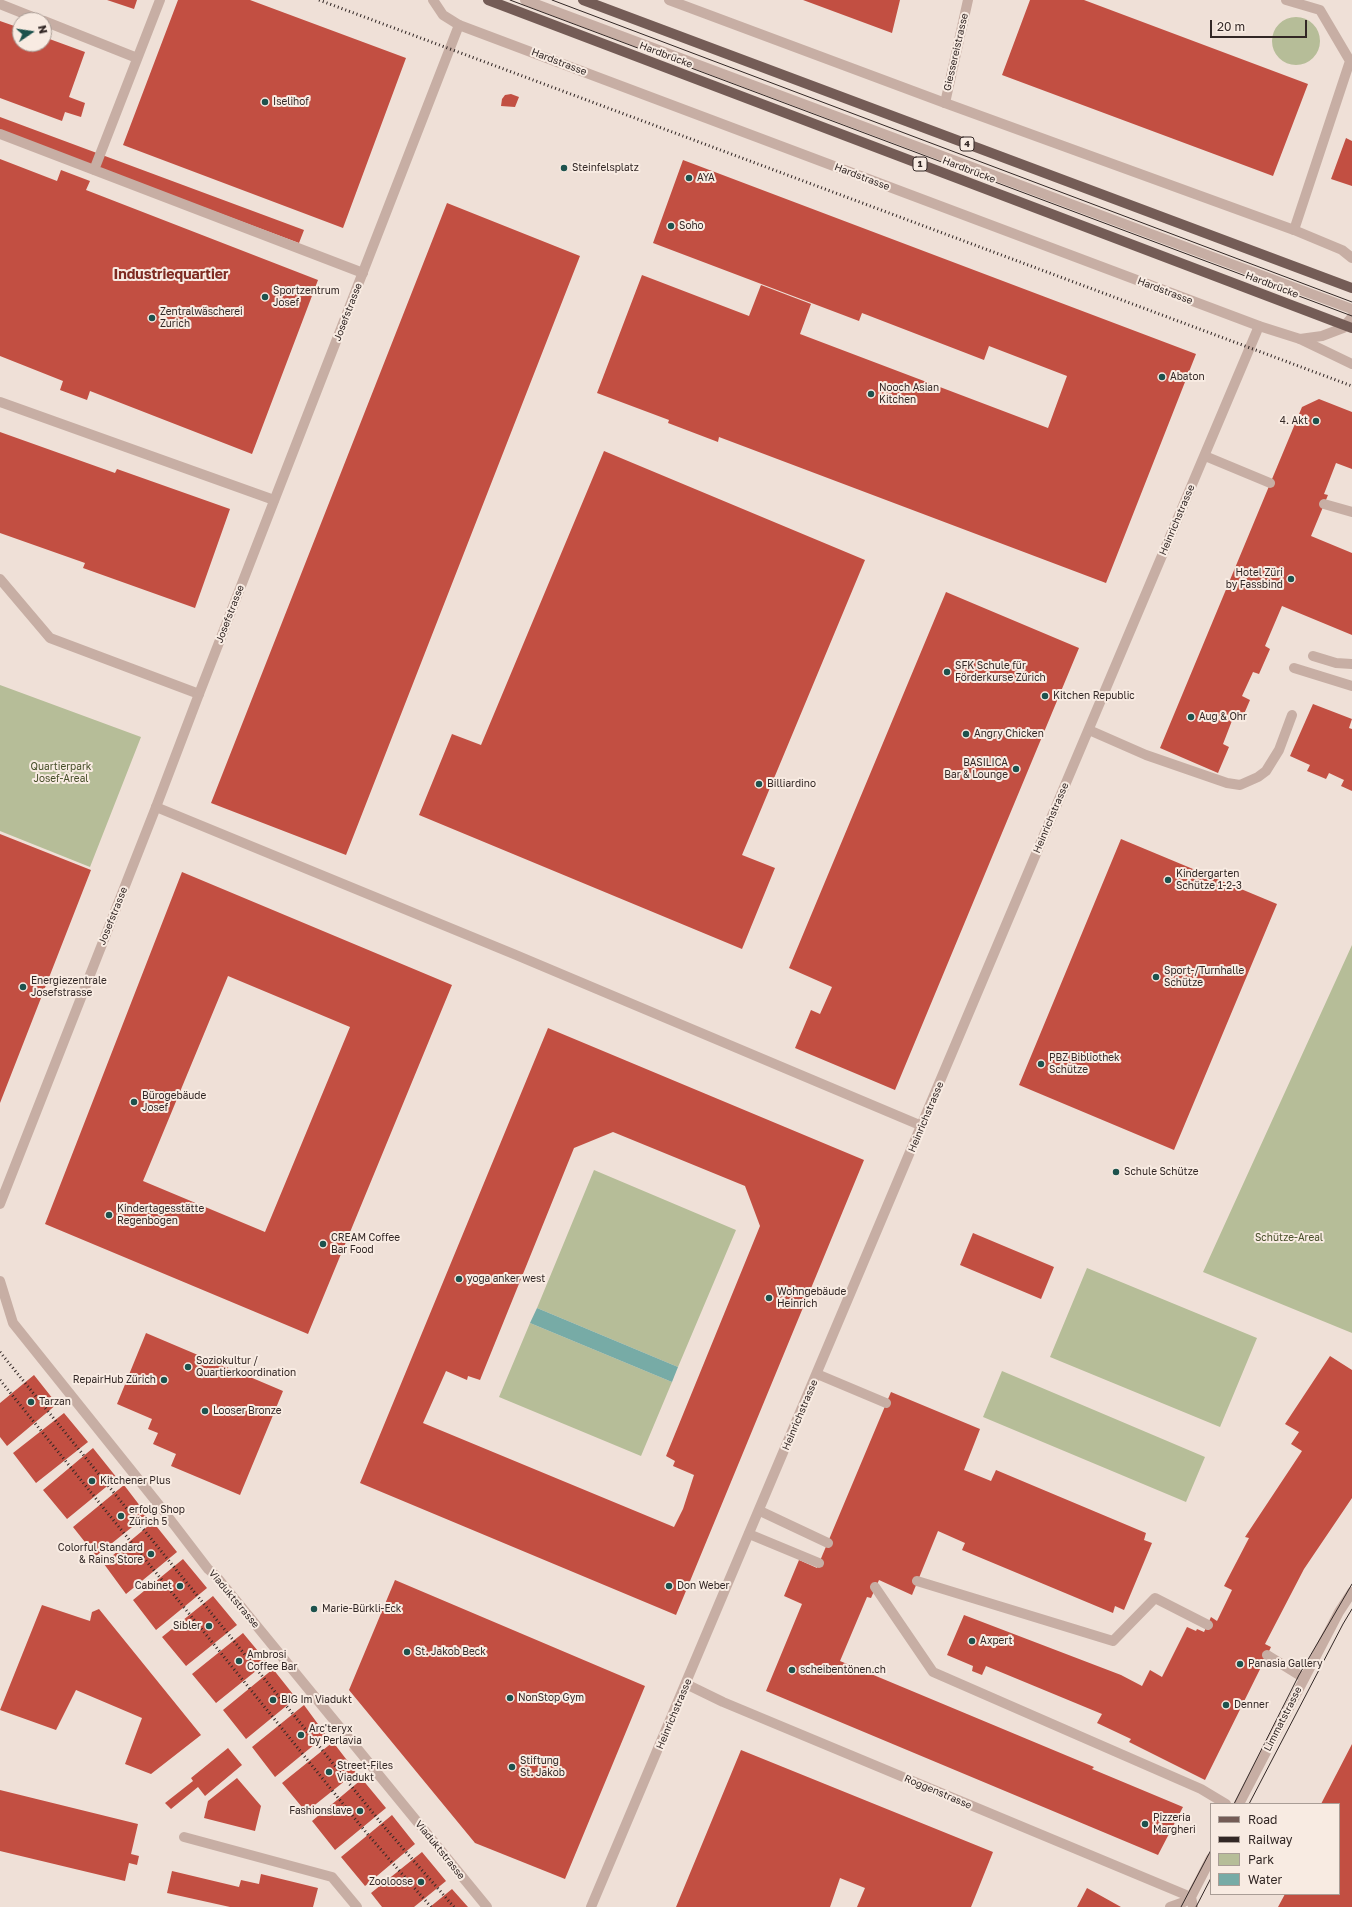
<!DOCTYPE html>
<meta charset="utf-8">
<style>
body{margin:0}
#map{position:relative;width:1352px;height:1907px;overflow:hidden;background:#efe0d7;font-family:"Golos Text",sans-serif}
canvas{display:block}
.legend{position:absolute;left:1210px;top:1803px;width:130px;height:92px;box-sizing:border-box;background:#f8ebe2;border:1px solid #a99d96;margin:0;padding:5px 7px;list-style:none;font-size:12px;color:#322725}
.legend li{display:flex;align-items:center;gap:8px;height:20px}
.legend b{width:20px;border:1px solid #a99d96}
.north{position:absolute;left:12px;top:12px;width:40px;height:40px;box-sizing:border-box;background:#f8ebe2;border:1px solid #a99d96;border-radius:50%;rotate:77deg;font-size:11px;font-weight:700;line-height:16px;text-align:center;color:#322725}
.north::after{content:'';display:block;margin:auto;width:14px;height:18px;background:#1d524d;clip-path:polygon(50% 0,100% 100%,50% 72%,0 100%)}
.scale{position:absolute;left:1210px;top:20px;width:97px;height:18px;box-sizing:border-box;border:2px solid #322725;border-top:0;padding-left:5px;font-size:12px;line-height:14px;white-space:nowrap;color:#322725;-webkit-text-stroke:3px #f8ebe2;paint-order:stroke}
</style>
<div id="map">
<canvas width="1352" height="1907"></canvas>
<ul class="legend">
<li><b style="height:5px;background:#745c56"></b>Road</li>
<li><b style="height:5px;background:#322725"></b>Railway</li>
<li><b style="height:11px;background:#b6bd98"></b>Park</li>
<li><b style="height:11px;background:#77aba6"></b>Water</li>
</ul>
<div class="north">N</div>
<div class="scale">20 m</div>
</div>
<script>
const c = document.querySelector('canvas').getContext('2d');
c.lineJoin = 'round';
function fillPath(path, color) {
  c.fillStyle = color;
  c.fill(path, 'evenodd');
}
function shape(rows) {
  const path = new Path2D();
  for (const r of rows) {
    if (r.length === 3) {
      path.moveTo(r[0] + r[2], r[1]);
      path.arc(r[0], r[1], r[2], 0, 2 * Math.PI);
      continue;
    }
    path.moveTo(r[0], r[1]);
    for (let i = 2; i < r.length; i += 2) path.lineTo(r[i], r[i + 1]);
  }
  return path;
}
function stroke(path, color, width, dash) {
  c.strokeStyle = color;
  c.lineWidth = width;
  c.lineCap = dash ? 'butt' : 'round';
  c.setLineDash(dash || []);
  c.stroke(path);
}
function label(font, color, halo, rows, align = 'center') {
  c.font = font + ' "Golos Text",sans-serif';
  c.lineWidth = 4;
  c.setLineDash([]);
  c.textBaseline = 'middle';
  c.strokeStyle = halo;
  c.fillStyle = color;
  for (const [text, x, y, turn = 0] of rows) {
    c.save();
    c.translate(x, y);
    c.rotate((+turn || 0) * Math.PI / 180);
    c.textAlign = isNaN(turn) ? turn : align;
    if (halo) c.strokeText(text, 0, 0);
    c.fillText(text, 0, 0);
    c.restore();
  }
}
const green = shape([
 [1296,41,24],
 [0,685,141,737,90,867,0,831],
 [1352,945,1352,1333,1203,1272],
 [594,1170,736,1230,678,1367,537,1308],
 [1087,1268,1257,1338,1220,1427,1050,1357],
 [530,1323,672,1382,641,1456,499,1397],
 [1002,1371,1205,1457,1186,1502,983,1417]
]);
const water = shape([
 [537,1308,678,1367,672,1382,530,1323]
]);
const building = shape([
 [107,0,137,0,134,9],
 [178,0,250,0,406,58,343,228,123,145],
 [803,0,900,0,892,33],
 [1030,0,1084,0,1308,84,1273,176,1002,75],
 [0,21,20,28,20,44,44,44,44,37,85,52,69,97,85,103,81,117,65,112,62,121,0,98],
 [511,94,519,97,515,107,501,106,502,99,505,95],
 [0,117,304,230,299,243,0,131],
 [1346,138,1352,141,1352,186,1331,179],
 [0,159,57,181,61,170,90,181,86,190,318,280,252,454,90,391,87,400,60,390,63,381,0,356],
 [683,160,1196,354,1106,583,719,437,718,442,668,423,669,420,597,393,642,275,749,316,761,285,811,304,800,334,1048,428,1067,376,989,346,984,360,862,313,859,321,653,243],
 [447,203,580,256,346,855,211,803],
 [1319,399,1352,412,1352,469,1336,463,1324,494,1328,495,1311,536,1352,553,1352,635,1282,606,1265,646,1270,649,1259,674,1253,672,1242,696,1250,700,1241,721,1233,718,1223,744,1229,747,1218,773,1160,748,1302,407],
 [0,432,115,473,117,469,230,509,195,608,83,568,85,563,0,533],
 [604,451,865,560,742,855,775,868,742,949,419,815,452,734,481,745],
 [946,592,1079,648,895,1090,795,1048,811,1010,820,1014,832,987,789,968],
 [1313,704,1352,719,1349,728,1352,729,1352,791,1341,786,1344,780,1329,773,1326,779,1307,771,1310,765,1290,756],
 [0,834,91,870,0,1103],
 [1121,839,1277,904,1174,1150,1019,1085],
 [182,872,452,985,308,1334,45,1224],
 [228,976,350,1027,265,1232,143,1181],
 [548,1028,864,1160,676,1615,360,1483],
 [613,1132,745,1186,760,1226,666,1456,675,1461,673,1466,694,1475,683,1509,674,1527,423,1423,446,1371,467,1380,468,1376,480,1380,574,1148],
 [973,1233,1054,1267,1041,1299,960,1265],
 [146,1333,283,1391,240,1495,171,1466,176,1454,153,1444,158,1433,148,1429,152,1419,117,1404],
 [1330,1356,1352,1370,1352,1498,1304,1569,1265,1644,1271,1647,1205,1780,1129,1742,1131,1739,1097,1723,1102,1714,986,1666,982,1675,972,1671,973,1666,947,1655,964,1615,1121,1675,1142,1686,1150,1670,1162,1677,1187,1627,1196,1631,1197,1629,1204,1632,1211,1617,1217,1621,1232,1590,1224,1586,1249,1538,1245,1537,1302,1451,1291,1444,1299,1432,1285,1424],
 [34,1375,57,1404,7,1446,0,1437,0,1403],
 [891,1392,980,1429,964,1470,991,1481,996,1470,1146,1533,1144,1540,1152,1543,1124,1610,1115,1606,1113,1613,962,1550,965,1543,938,1531,912,1595,879,1580,871,1598,867,1597,840,1661,1094,1767,1092,1769,1183,1807,1158,1855,766,1691,802,1604,784,1596,799,1560,817,1568],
 [64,1413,88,1442,36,1483,13,1453],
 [93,1448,117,1478,67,1519,43,1490],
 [124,1485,147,1515,96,1556,73,1527],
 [153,1522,177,1552,126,1594,104,1564,112,1556],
 [183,1559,207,1588,156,1630,133,1600],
 [395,1580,645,1686,565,1879,475,1843,349,1690],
 [213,1596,237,1625,186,1666,162,1637],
 [42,1605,90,1621,92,1612,99,1609,201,1735,151,1774,125,1764,142,1718,76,1690,56,1730,0,1710],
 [243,1633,267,1662,216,1703,192,1674],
 [273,1669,296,1698,246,1739,223,1710],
 [304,1705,326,1735,275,1777,252,1747],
 [333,1742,356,1772,306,1812,282,1783],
 [1352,1744,1352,1907,1278,1907,1285,1894,1339,1894,1339,1804,1321,1804],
 [228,1748,242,1765,205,1796,198,1787,171,1809,165,1803,193,1781,191,1778],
 [741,1750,993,1852,971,1907,857,1907,865,1888,840,1878,830,1907,676,1907],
 [237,1778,261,1806,255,1831,204,1818,208,1801],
 [362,1779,386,1808,335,1850,312,1821],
 [0,1790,138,1824,131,1854,139,1856,137,1865,129,1863,125,1881,0,1851],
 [392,1815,415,1844,365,1886,341,1857],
 [422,1852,446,1881,414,1907,382,1907,371,1893],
 [172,1871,239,1887,241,1880,259,1884,261,1874,318,1888,313,1907,230,1907,167,1893],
 [1087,1888,1121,1907,1077,1907],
 [452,1889,468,1907,430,1907]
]);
const service = shape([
 [525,0,1352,309],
 [1286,0,1320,10,1350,61,1294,230],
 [0,4,40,20],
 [44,21,137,58],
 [0,134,363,273],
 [94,170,160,0],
 [1300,339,1352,364],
 [0,402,274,500],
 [1205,456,1270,483],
 [1324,504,1352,512],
 [0,579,50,638,199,694],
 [1313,656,1336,663,1352,664],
 [1294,668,1352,686],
 [1089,730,1146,755,1227,783,1240,785,1258,777,1266,771,1279,750,1292,715],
 [156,807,516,955,922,1126],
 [0,1281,13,1323,159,1505,208,1569,215,1575,487,1907],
 [817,1374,886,1403],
 [760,1511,828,1543],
 [749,1534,819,1563],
 [917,1581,1113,1641,1155,1598,1208,1625],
 [875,1587,933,1672,1201,1789,1226,1804],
 [1267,1655,1304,1678],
 [184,1837,332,1877,357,1907]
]);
const minor = shape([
 [945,103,968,0],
 [0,1204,156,807,199,694,459,25],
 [686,1684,723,1702,1191,1897],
 [1239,1804,1339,1612,1352,1592],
 [1191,1897,1193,1907],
 [591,1907,1259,326],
 [1170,1907,1184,1902,1191,1897,1211,1858]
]);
const tertiary = shape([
 [433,0,443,15,459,25,1259,326,1300,339,1322,336,1343,328,1352,317],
 [669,0,945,103,1294,230,1342,250,1352,258]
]);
const primary = shape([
 [583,0,1352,288]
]);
const tram = shape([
 [510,0,1352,316],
 [552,0,1352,302],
 [1234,1804,1299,1675,1352,1584],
 [1249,1804,1343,1624,1352,1609],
 [1181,1907,1211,1850],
 [1196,1907,1211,1878]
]);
const rail = shape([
 [319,0,1352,386],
 [0,1352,386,1829,454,1907],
 [0,1380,369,1836,431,1907]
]);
const primaryBridge = shape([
 [488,0,1352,328]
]);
const markers = [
 [265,102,4,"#1d524d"],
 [564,168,4,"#1d524d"],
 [689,178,4,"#1d524d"],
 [671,226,4,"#1d524d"],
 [265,297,4,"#1d524d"],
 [152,318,4,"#1d524d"],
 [1162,377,4,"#1d524d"],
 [871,394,4,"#1d524d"],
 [1316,421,4,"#1d524d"],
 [1291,579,4,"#1d524d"],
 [947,672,4,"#1d524d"],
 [1045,696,4,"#1d524d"],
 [1191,717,4,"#1d524d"],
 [966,734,4,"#1d524d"],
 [1016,769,4,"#1d524d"],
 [759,784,4,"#1d524d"],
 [1168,880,4,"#1d524d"],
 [1156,977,4,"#1d524d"],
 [23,987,4,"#1d524d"],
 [1041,1064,4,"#1d524d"],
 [134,1102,4,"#1d524d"],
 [1116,1172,4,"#1d524d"],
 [109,1215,4,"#1d524d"],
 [323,1244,4,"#1d524d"],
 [459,1279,4,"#1d524d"],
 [769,1298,4,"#1d524d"],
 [188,1367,4,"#1d524d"],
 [164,1380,4,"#1d524d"],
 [31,1402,4,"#1d524d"],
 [205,1411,4,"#1d524d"],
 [92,1481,4,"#1d524d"],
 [121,1516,4,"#1d524d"],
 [151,1554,4,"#1d524d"],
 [180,1586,4,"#1d524d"],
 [669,1586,4,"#1d524d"],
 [314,1609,4,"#1d524d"],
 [209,1626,4,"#1d524d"],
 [972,1641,4,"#1d524d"],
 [407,1652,4,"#1d524d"],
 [239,1661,4,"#1d524d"],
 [1240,1664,4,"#1d524d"],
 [792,1670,4,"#1d524d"],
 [510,1698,4,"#1d524d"],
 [273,1700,4,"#1d524d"],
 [1226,1705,4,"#1d524d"],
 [301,1735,4,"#1d524d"],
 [512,1767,4,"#1d524d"],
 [329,1772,4,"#1d524d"],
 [360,1811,4,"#1d524d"],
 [1145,1824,4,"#1d524d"],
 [421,1882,4,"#1d524d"]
];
const shields = [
 [967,144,14],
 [920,164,14]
];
const shieldNames = [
 ["4",967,144],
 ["1",920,164]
];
const streetNames = [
 ["Giessereistrasse",956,52,-77],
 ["Hardbrücke",666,55,21],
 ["Hardstrasse",559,62,21],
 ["Hardbrücke",969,170,21],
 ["Hardstrasse",862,177,21],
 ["Hardbrücke",1272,285,21],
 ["Hardstrasse",1165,291,21],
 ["Josefstrasse",348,312,-69],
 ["Heinrichstrasse",1177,520,-67],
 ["Josefstrasse",230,614,-69],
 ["Heinrichstrasse",1051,818,-67],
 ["Josefstrasse",113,916,-68],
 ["Heinrichstrasse",926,1117,-67],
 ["Heinrichstrasse",800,1415,-67],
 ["Viaduktstrasse",234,1599,50],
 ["Heinrichstrasse",674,1714,-67],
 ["Limmatstrasse",1283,1719,-63],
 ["Roggenstrasse",938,1792,23],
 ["Viaduktstrasse",440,1850,51]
];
const poiNames = [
 ["Iselihof",273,102],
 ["Steinfelsplatz",572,168],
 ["AYA",697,178],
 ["Soho",679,226],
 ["Sportzentrum",273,291],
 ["Josef",273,303],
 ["Zentralwäscherei",160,312],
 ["Zurich",160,324],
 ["Abaton",1170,377],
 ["Nooch Asian",879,388],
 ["Kitchen",879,400],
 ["4. Akt",1308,421,"right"],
 ["Hotel Züri",1283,573,"right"],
 ["by Fassbind",1283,585,"right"],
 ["SFK Schule für",955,666],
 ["Förderkurse Zürich",955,678],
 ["Kitchen Republic",1053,696],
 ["Aug & Ohr",1199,717],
 ["Angry Chicken",974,734],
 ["BASILICA",1008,763,"right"],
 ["Bar & Lounge",1008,775,"right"],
 ["Billiardino",767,784],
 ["Kindergarten",1176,874],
 ["Schütze 1-2-3",1176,886],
 ["Sport-/Turnhalle",1164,971],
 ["Schütze",1164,983],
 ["Energiezentrale",31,981],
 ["Josefstrasse",31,993],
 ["PBZ Bibliothek",1049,1058],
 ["Schütze",1049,1070],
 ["Bürogebäude",142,1096],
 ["Josef",142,1108],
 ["Schule Schütze",1124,1172],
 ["Kindertagesstätte",117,1209],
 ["Regenbogen",117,1221],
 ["CREAM Coffee",331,1238],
 ["Bar Food",331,1250],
 ["yoga anker west",467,1279],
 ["Wohngebäude",777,1292],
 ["Heinrich",777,1304],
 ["Soziokultur /",196,1361],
 ["Quartierkoordination",196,1373],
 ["RepairHub Zürich",156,1380,"right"],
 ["Tarzan",39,1402],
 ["Looser Bronze",213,1411],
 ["Kitchener Plus",100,1481],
 ["erfolg Shop",129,1510],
 ["Zürich 5",129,1522],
 ["Colorful Standard",143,1548,"right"],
 ["& Rains Store",143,1560,"right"],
 ["Cabinet",172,1586,"right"],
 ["Don Weber",677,1586],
 ["Marie-Bürkli-Eck",322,1609],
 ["Sibler",201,1626,"right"],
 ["Axpert",980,1641],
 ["St. Jakob Beck",415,1652],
 ["Ambrosi",247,1655],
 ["Coffee Bar",247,1667],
 ["Panasia Gallery",1248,1664],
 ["scheibentönen.ch",800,1670],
 ["NonStop Gym",518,1698],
 ["BIG Im Viadukt",281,1700],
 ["Denner",1234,1705],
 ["Arc'teryx",309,1729],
 ["by Perlavia",309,1741],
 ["Stiftung",520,1761],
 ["St. Jakob",520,1773],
 ["Street-Files",337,1766],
 ["Viadukt",337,1778],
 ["Fashionslave",352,1811,"right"],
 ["Pizzeria",1153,1818],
 ["Margheri",1153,1830],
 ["Zooloose",413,1882,"right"]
];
const parkNames = [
 ["Quartierpark",61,767],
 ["Josef-Areal",61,779],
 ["Schütze-Areal",1289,1238]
];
const districtNames = [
 ["Industriequartier",171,275]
];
fillPath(green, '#b6bd98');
fillPath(water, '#77aba6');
fillPath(building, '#c24f42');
stroke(service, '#c7aea4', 10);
stroke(minor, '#c7aea4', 10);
stroke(tertiary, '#c7aea4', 10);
stroke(primary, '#745c56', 10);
stroke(tram, '#322725', 1);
stroke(rail, '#322725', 3, [1, 3]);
stroke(primaryBridge, '#745c56', 10);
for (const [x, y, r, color] of markers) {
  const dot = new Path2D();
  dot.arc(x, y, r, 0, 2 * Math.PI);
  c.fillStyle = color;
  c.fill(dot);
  stroke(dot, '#f8ebe2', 1.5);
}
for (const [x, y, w] of shields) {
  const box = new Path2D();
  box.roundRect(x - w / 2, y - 7, w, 14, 3);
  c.fillStyle = '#f8ebe2';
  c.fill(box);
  stroke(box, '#322725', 1);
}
label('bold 9px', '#322725', null, shieldNames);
label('10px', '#322725', '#f8ebe2', streetNames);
label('10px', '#322725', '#f8ebe2', poiNames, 'left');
label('10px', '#474f2a', '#f8ebe2', parkNames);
label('bold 14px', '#7e2a21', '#f8ebe2', districtNames);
</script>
